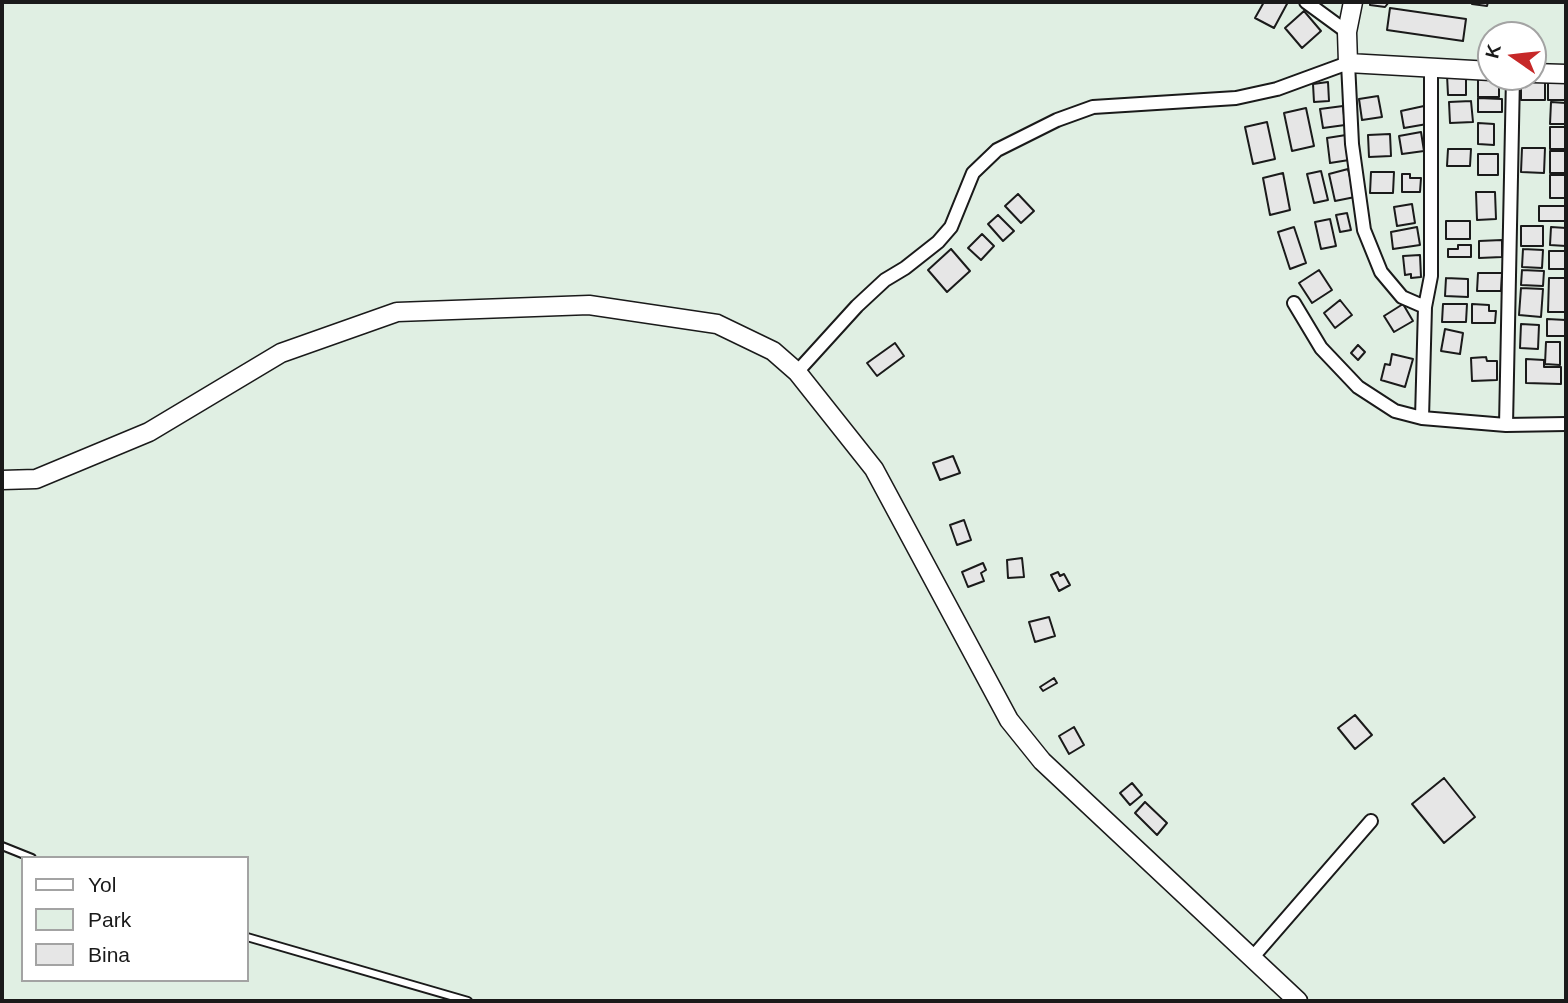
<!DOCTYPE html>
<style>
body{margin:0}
#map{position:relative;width:1568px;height:1003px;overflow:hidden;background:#fff;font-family:Helvetica,sans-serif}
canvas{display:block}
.frame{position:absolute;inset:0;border:4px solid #1a1a1a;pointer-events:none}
.legend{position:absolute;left:21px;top:856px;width:228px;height:126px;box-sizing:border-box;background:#fff;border:2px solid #a3a3a3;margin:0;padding:9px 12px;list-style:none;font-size:21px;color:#1a1a1a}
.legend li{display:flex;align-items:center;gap:14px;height:35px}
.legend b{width:35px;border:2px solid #a3a3a3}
.north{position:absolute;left:1477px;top:21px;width:70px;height:70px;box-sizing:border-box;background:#fff;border:2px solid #a3a3a3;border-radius:50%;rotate:284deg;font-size:19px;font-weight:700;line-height:28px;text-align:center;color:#1a1a1a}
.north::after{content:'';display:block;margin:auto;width:24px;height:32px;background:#c62828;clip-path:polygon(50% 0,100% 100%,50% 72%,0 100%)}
</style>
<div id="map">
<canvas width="1568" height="1003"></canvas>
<div class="frame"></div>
<ul class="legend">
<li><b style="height:9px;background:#fff"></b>Yol</li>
<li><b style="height:19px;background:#e0efe3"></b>Park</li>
<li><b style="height:19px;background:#e6e6e6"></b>Bina</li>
</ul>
<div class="north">K</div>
</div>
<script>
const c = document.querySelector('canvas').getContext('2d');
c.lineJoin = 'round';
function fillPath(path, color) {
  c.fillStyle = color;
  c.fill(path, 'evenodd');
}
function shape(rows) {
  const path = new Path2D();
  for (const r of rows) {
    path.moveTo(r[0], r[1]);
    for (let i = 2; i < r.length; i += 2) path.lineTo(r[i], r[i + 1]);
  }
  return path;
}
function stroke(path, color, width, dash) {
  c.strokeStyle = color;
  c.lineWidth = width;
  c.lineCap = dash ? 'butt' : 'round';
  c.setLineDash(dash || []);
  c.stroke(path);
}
const green = shape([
 [2,2,1566,2,1566,1001,2,1001,2,2],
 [1491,35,1533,35,1533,77,1491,77,1491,35],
 [23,858,247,858,247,980,23,980,23,858]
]);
const building = shape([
 [1264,2,1288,2,1274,28,1255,18,1264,2],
 [1370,2,1389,2,1385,7,1370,5,1370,2],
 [1472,2,1488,2,1487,6,1472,4,1472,2],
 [1390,8,1466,19,1463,41,1387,30,1390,8],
 [1304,11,1321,31,1302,48,1285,28,1304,11],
 [1447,75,1466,75,1466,95,1448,95,1447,75],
 [1521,78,1545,78,1545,100,1521,100,1521,78],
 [1478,79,1499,80,1499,97,1478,97,1478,79],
 [1328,82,1329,101,1314,102,1313,84,1328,82],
 [1548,82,1566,82,1566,100,1548,100,1548,82],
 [1378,96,1382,117,1362,120,1359,99,1378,96],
 [1478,98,1502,99,1502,112,1478,112,1478,98],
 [1471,101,1473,122,1450,123,1449,102,1471,101],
 [1551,102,1566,103,1566,124,1550,124,1551,102],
 [1343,106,1345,125,1323,128,1320,109,1343,106],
 [1424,106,1427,124,1404,128,1401,111,1424,106],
 [1306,108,1314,146,1292,151,1284,113,1306,108],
 [1267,122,1275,159,1253,164,1245,127,1267,122],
 [1478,123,1494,124,1494,145,1478,144,1478,123],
 [1550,127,1566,127,1566,149,1550,149,1550,127],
 [1421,132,1424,151,1402,154,1399,136,1421,132],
 [1390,134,1391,156,1369,157,1368,135,1390,134],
 [1346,135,1349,160,1330,163,1327,138,1346,135],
 [1522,148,1545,148,1544,173,1521,172,1522,148],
 [1448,149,1471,149,1470,166,1447,166,1448,149],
 [1550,151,1566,151,1566,173,1550,173,1550,151],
 [1478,154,1498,154,1498,175,1478,175,1478,154],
 [1348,169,1355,197,1335,201,1329,174,1348,169],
 [1321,171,1328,200,1314,203,1307,174,1321,171],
 [1371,172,1394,172,1393,193,1370,193,1371,172],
 [1283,173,1290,210,1270,215,1263,178,1283,173],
 [1402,174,1410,174,1410,178,1421,178,1420,192,1402,192,1402,174],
 [1550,175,1566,175,1566,198,1550,198,1550,175],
 [1476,192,1495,192,1496,219,1477,220,1476,192],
 [1018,194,1034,211,1021,223,1005,206,1018,194],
 [1412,204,1415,223,1397,226,1394,207,1412,204],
 [1539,206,1566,206,1566,221,1539,221,1539,206],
 [1347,213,1351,230,1340,232,1336,215,1347,213],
 [998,215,1014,231,1003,241,988,224,998,215],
 [1330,219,1336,246,1321,249,1315,222,1330,219],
 [1446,221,1470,221,1470,239,1446,239,1446,221],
 [1521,226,1543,226,1543,246,1521,246,1521,226],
 [1294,227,1306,263,1290,269,1278,232,1294,227],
 [1417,227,1420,245,1393,249,1391,232,1417,227],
 [1551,227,1566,228,1566,246,1550,245,1551,227],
 [982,234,994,246,981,260,968,248,982,234],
 [1502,240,1502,257,1479,258,1479,241,1502,240],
 [1458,245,1471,245,1471,257,1448,257,1448,249,1458,249,1458,245],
 [951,249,970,271,947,292,928,270,951,249],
 [1523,249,1543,250,1542,268,1522,267,1523,249],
 [1549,251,1566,251,1566,269,1549,269,1549,251],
 [1420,255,1421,277,1411,278,1411,274,1405,275,1403,256,1420,255],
 [1319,270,1332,290,1312,303,1299,283,1319,270],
 [1522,270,1544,271,1543,286,1521,285,1522,270],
 [1478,273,1502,273,1501,291,1477,291,1478,273],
 [1446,278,1468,279,1468,297,1445,296,1446,278],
 [1549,278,1566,278,1566,312,1548,312,1549,278],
 [1521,288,1543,289,1541,317,1519,315,1521,288],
 [1340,300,1352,315,1335,328,1324,313,1340,300],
 [1403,304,1413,321,1394,332,1384,316,1403,304],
 [1443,304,1467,304,1466,322,1442,322,1443,304],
 [1472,304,1489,305,1489,311,1496,311,1495,323,1472,323,1472,304],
 [1547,319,1566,320,1566,336,1547,336,1547,319],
 [1521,324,1539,325,1538,349,1520,348,1521,324],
 [1445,329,1463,333,1460,354,1441,351,1445,329],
 [1546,342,1560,342,1560,365,1545,364,1546,342],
 [895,343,904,356,877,376,867,363,895,343],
 [1358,345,1365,352,1358,360,1351,353,1358,345],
 [1392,354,1413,359,1405,387,1381,380,1385,364,1390,365,1392,354],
 [1486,357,1487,361,1497,361,1497,380,1472,381,1471,358,1486,357],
 [1526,359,1544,360,1544,367,1561,367,1561,384,1526,383,1526,359],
 [953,456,960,473,940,480,933,463,953,456],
 [964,520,971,540,957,545,950,525,964,520],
 [1022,558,1024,577,1008,578,1007,560,1022,558],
 [983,563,986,570,981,573,984,581,968,587,962,572,983,563],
 [1058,572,1060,576,1064,574,1070,585,1059,591,1051,575,1058,572],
 [1049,617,1055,636,1035,642,1029,622,1049,617],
 [1054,678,1057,683,1043,691,1040,687,1054,678],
 [1355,715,1372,735,1355,749,1338,728,1355,715],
 [1074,727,1084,745,1069,754,1059,736,1074,727],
 [1444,778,1475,817,1444,843,1412,804,1444,778],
 [1132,783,1142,795,1130,805,1120,793,1132,783],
 [1145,802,1167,823,1157,835,1135,813,1145,802]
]);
const lane = shape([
 [2,846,32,858],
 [247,937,468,1001]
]);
const street = shape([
 [1306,2,1347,32],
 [1431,67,1431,276,1425,307,1422,418,1506,425,1566,424],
 [1294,303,1321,348,1358,387,1395,411,1422,418],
 [797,372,857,306,885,280,905,268,938,242,951,227,973,173,997,150,1057,120,1093,107,1236,98,1277,89,1348,63,1352,144,1364,230,1381,272,1402,297,1425,307],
 [1506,425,1513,77],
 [1252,958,1371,821]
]);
const secondary = shape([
 [1353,2,1347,32,1348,63,1491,71],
 [1533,73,1566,74],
 [2,480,36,479,149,432,281,353,397,312,589,305,717,324,773,351,797,372,874,469,1009,720,1042,761,1298,1001]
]);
fillPath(green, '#e0efe3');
stroke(green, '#6a6a6a', 2);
fillPath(building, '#e6e6e6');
stroke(building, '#1a1a1a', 2);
stroke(lane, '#1a1a1a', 10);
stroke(street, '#1a1a1a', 16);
stroke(secondary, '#1a1a1a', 21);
stroke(lane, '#fff', 6);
stroke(street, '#fff', 12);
stroke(secondary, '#fff', 18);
</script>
